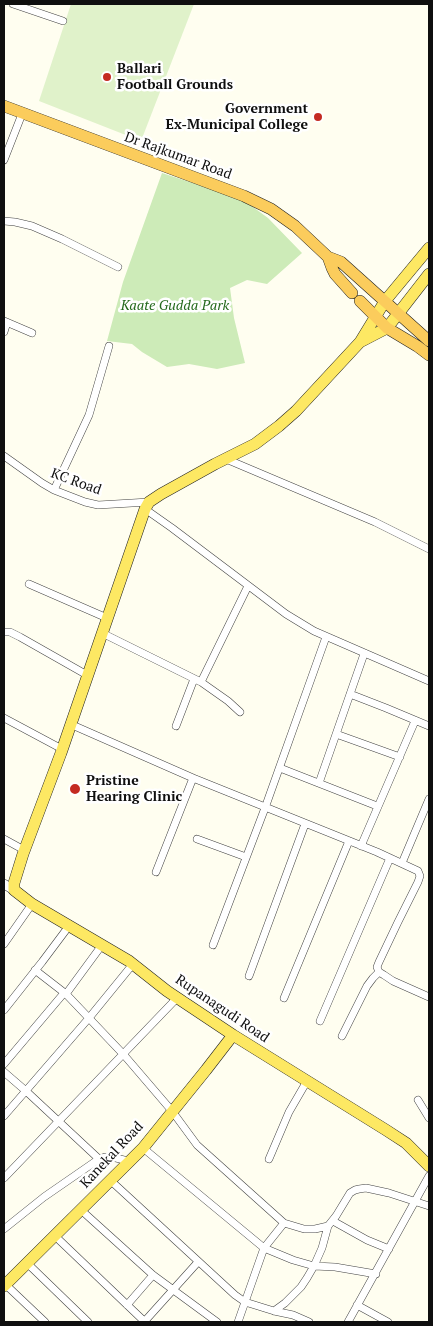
<!DOCTYPE html>
<style>
body{margin:0}
#map{position:relative;width:433px;height:1326px;overflow:hidden;background:#fffef0;font-family:"PT Serif",serif}
canvas{display:block}
.frame{position:absolute;inset:0;border:5px solid #0f0f0f;pointer-events:none}
</style>
<div id="map">
<canvas width="433" height="1326"></canvas>
<div class="frame"></div>
</div>
<script>
const c = document.querySelector('canvas').getContext('2d');
c.lineJoin = 'round';
function fillPath(path, color) {
  c.fillStyle = color;
  c.fill(path, 'evenodd');
}
function shape(rows) {
  const path = new Path2D();
  for (const r of rows) {
    path.moveTo(r[0], r[1]);
    for (let i = 2; i < r.length; i += 2) path.lineTo(r[i], r[i + 1]);
  }
  return path;
}
function stroke(path, color, width, dash) {
  c.strokeStyle = color;
  c.lineWidth = width;
  c.lineCap = dash ? 'butt' : 'round';
  c.setLineDash(dash || []);
  c.stroke(path);
}
function label(font, color, halo, rows, align = 'center') {
  c.font = font + ' "PT Serif",serif';
  c.lineWidth = 5;
  c.setLineDash([]);
  c.textBaseline = 'middle';
  c.strokeStyle = halo;
  c.fillStyle = color;
  for (const [text, x, y, turn = 0] of rows) {
    c.save();
    c.translate(x, y);
    c.rotate((+turn || 0) * Math.PI / 180);
    c.textAlign = isNaN(turn) ? turn : align;
    if (halo) c.strokeText(text, 0, 0);
    c.fillText(text, 0, 0);
    c.restore();
  }
}
const green = shape([
 [162,173,242,199,268,218,302,253,267,284,247,280,230,288,234,318,245,363,217,369,189,364,167,367,142,352,132,344,107,341,123,282]
]);
const pitch = shape([
 [71,4,194,4,141,141,39,101]
]);
const minor = shape([
 [13,4,63,21],
 [4,160,22,114],
 [4,221,15,222,32,226,62,239,118,267],
 [4,321,32,333],
 [4,332,7,322],
 [4,456,42,483,54,490,85,502,98,505,149,502],
 [226,459,375,522,429,549],
 [54,490,89,415,109,346],
 [145,509,172,528,286,614,314,631,429,681],
 [29,584,107,618],
 [4,632,10,632,20,637,87,675],
 [102,633,201,682,228,701,240,712],
 [201,682,248,586],
 [350,694,386,708,429,726],
 [4,718,62,749],
 [70,724,193,778,377,852,418,871,420,876,418,882,398,922,379,962,377,967,379,972,384,975,393,981,429,997],
 [176,726,194,679],
 [336,734,400,757],
 [280,768,377,806],
 [319,783,364,654],
 [4,839,24,850],
 [197,839,246,857],
 [361,846,415,721],
 [402,863,429,799],
 [156,872,193,778],
 [4,944,32,904],
 [213,945,265,808,326,637],
 [35,970,66,994,124,1055,172,1111,197,1145,284,1223,304,1229,315,1229,328,1226,336,1216,350,1193,355,1190,359,1189,366,1188,389,1193,429,1206],
 [249,976,305,824],
 [66,994,102,945],
 [284,998,349,841],
 [4,1010,42,962,69,926],
 [320,1021,390,858],
 [342,1036,367,986,373,978,379,972],
 [4,1064,64,993],
 [4,1072,26,1091,99,1159],
 [418,1100,429,1118],
 [4,1116,89,1018,133,964],
 [143,1148,264,1248,293,1260,314,1266,335,1267,376,1274],
 [269,1159,289,1112,307,1081],
 [4,1178,177,998],
 [110,1180,235,1295,245,1302,274,1311,293,1315,309,1322],
 [81,1210,153,1275,217,1322],
 [333,1221,367,1240,389,1249],
 [4,1229,44,1197,99,1159,105,1157,116,1158,128,1161],
 [55,1236,145,1322],
 [27,1263,88,1322],
 [6,1285,45,1322],
 [127,1305,153,1275],
 [357,1305,388,1322],
 [274,1311,285,1303,301,1287,307,1278,314,1266,322,1248,328,1226],
 [144,1322,198,1262],
 [238,1322,264,1248,284,1223],
 [348,1322,429,1176]
]);
const tertiary = shape([
 [4,884,14,890]
]);
const primary = shape([
 [429,248,385,301,360,342,296,411,279,426,255,444,215,464,161,494,149,502,145,509,61,753,23,854,14,883,14,890,32,904,129,961,167,991,233,1035,386,1130,406,1143,429,1166],
 [360,342,387,328,429,274],
 [4,1286,143,1148,206,1070,233,1035]
]);
const trunk = shape([
 [4,106,244,196,271,209,295,226,328,257,341,262,429,341],
 [328,257,332,268,335,274,352,293],
 [360,301,387,328,417,346,429,355]
]);
const markers = [
 [107,77,5,"#c42b21"],
 [318,117,5,"#c42b21"],
 [75,789,6,"#c42b21"]
];
const poiNames = [
 ["Ballari",117,69],
 ["Football Grounds",117,85],
 ["Government",308,109,"right"],
 ["Ex-Municipal College",308,125,"right"],
 ["Pristine",86,781],
 ["Hearing Clinic",86,797]
];
const streetNames = [
 ["Dr Rajkumar Road",178,156,20],
 ["KC Road",76,482,20],
 ["Rupanagudi Road",222,1009,34],
 ["Kanekal Road",112,1155,-47]
];
const parkNames = [
 ["Kaate Gudda Park",175,306]
];
fillPath(green, '#cdebb8');
fillPath(pitch, '#e0f2ca');
stroke(minor, '#424242', 8);
stroke(tertiary, '#424242', 10);
stroke(primary, '#202020', 12);
stroke(trunk, '#202020', 12);
stroke(minor, '#fff', 7);
stroke(tertiary, '#fff', 9);
stroke(primary, '#fde863', 11);
stroke(trunk, '#fbcc5c', 11);
for (const [x, y, r, color] of markers) {
  const dot = new Path2D();
  dot.arc(x, y, r, 0, 2 * Math.PI);
  c.fillStyle = color;
  c.fill(dot);
  stroke(dot, '#fff', 2);
}
label('bold 14px', '#0f0f0f', '#fff', poiNames, 'left');
label('14px', '#0f0f0f', '#fff', streetNames);
label('italic 14px', '#24691c', '#fff', parkNames);
</script>
